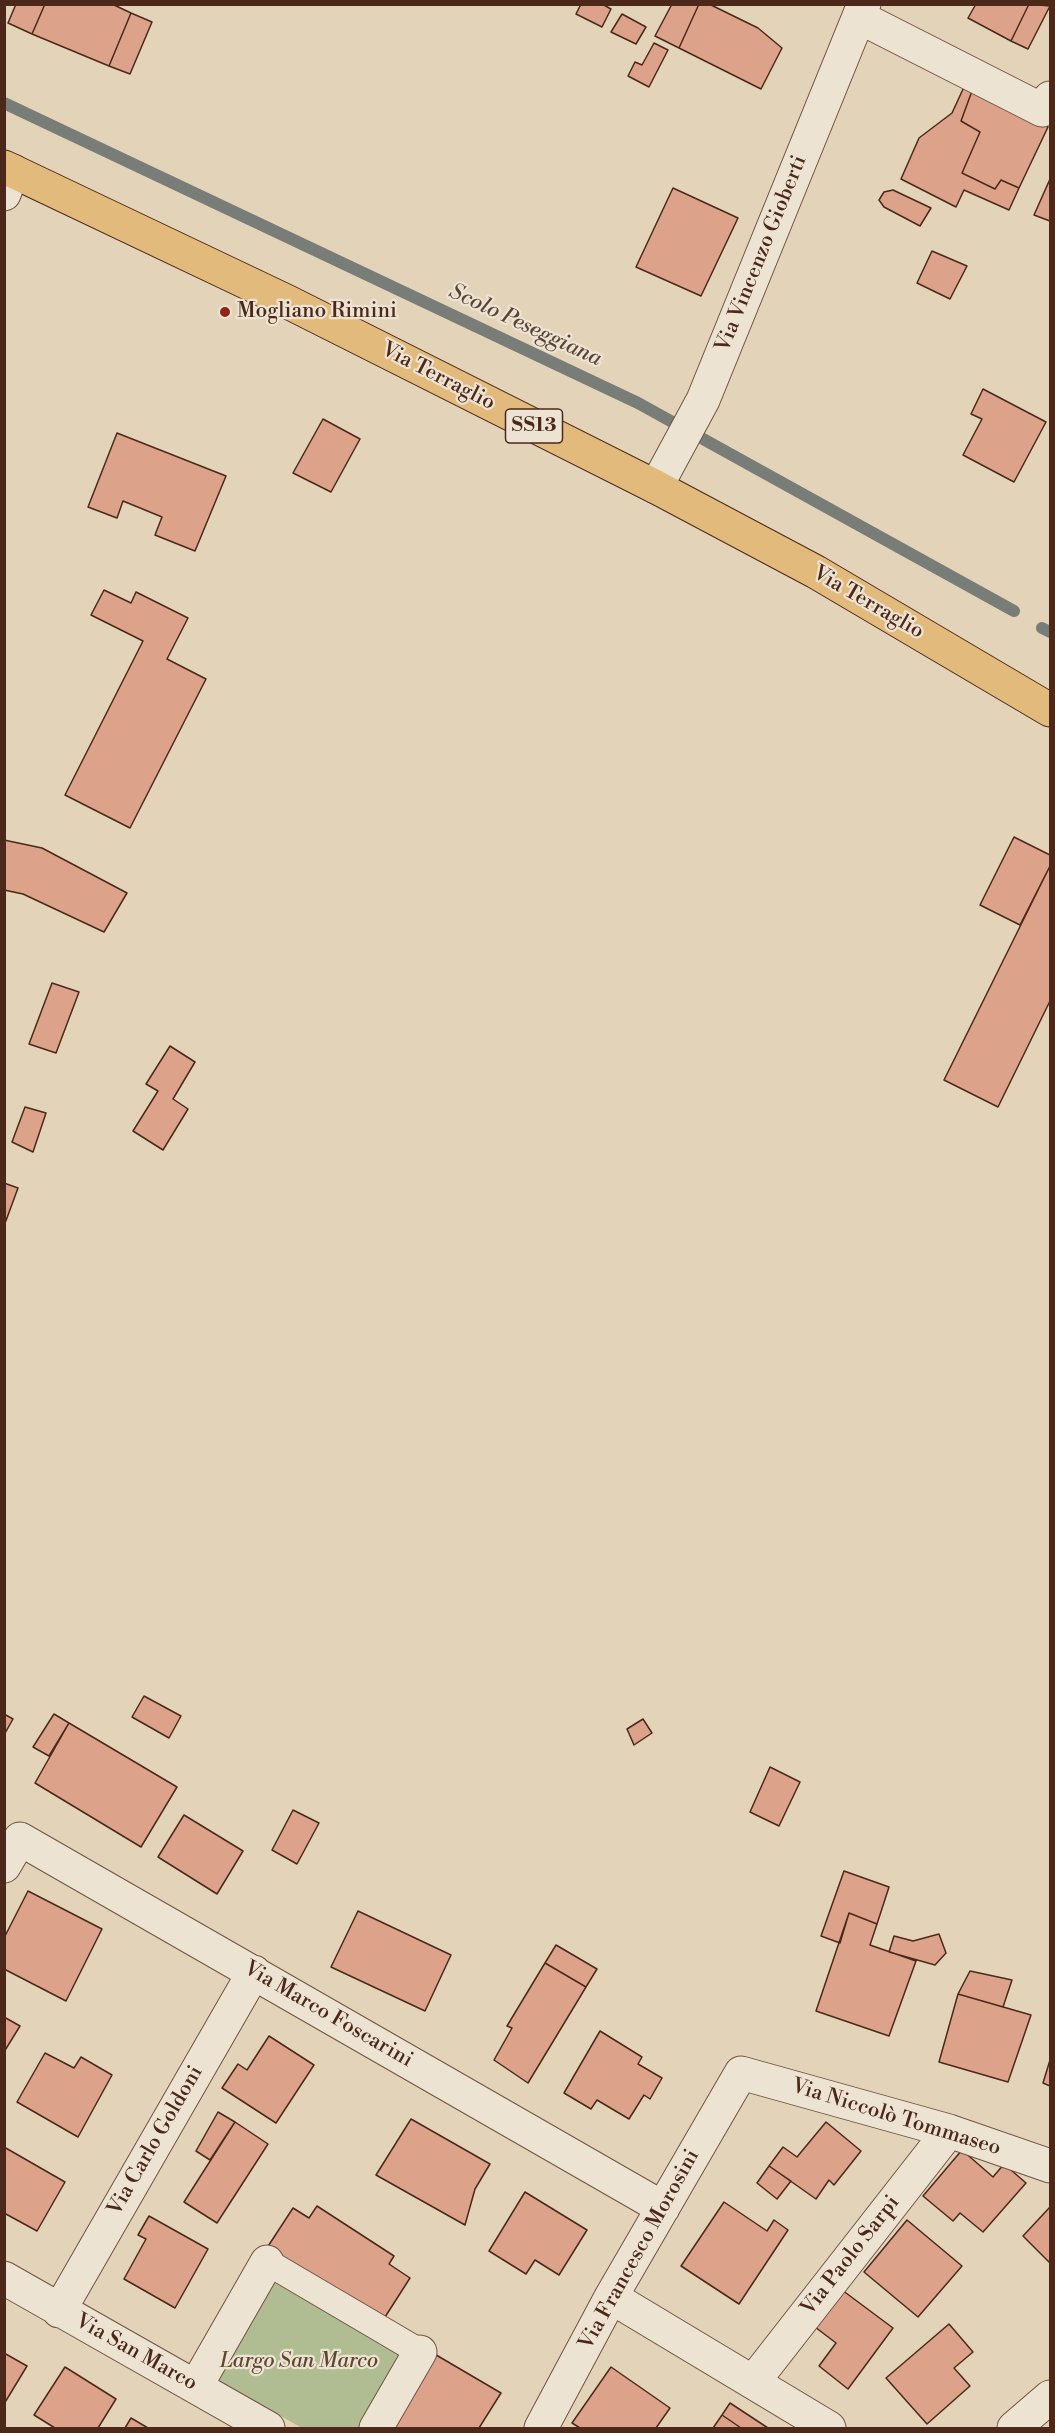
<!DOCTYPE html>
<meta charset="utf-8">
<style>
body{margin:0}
#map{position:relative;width:1055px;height:2433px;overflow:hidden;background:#e3d4b9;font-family:"Libre Bodoni",serif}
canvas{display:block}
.frame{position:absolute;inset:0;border:6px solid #4b2819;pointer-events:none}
</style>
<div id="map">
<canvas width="1055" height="2433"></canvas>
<div class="frame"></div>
</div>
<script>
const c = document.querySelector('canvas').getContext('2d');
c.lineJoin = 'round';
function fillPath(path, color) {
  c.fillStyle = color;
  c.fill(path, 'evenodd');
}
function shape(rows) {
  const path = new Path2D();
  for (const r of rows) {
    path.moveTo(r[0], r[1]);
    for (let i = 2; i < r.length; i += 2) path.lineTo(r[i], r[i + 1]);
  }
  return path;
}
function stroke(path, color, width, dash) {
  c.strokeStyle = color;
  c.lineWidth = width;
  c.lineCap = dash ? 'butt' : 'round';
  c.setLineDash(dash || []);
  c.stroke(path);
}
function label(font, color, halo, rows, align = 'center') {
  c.font = font + ' "Libre Bodoni",serif';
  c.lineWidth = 4.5;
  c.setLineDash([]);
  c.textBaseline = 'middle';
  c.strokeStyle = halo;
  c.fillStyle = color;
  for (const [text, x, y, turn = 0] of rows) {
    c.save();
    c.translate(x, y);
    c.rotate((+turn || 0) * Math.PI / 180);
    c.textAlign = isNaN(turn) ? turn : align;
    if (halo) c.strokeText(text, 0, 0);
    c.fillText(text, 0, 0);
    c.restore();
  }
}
const green = shape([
 [274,2282,403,2357,361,2428,302,2428,217,2380]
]);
const stream = shape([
 [4,103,638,403,1014,611],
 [1042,628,1050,632]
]);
const building = shape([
 [16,4,45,4,32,34,8,23,16,4],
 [45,4,112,4,131,13,109,66,32,34,45,4],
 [581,4,602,4,611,9,602,27,576,14,581,4],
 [672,4,699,4,679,48,655,36,672,4],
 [699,4,709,4,758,28,782,48,761,89,679,48,699,4],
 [976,4,1029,4,1011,41,968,18,976,4],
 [1029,4,1050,6,1028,49,1011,41,1029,4],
 [131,13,152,22,130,74,109,66,131,13],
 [622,14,646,27,636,44,611,32,622,14],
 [654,43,668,50,649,87,628,76,635,62,642,65,654,43],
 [964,87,972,91,961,121,980,132,962,173,995,189,1001,180,1019,188,1009,210,964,190,956,207,901,179,919,138,952,113,964,87],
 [972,91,1048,127,1019,188,1001,180,995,189,962,173,980,132,961,121,972,91],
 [1050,179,1050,221,1034,215,1050,179],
 [673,188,738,218,701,296,636,267,673,188],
 [893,190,931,208,920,226,884,207,879,200,884,192,893,190],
 [932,251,967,266,950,299,917,283,932,251],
 [983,389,1046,422,1014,482,963,455,982,419,971,414,983,389],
 [323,419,360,439,331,492,293,473,323,419],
 [117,433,226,476,195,551,155,535,162,517,123,501,117,518,88,507,117,433],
 [104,590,131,603,136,592,188,618,167,659,206,679,130,828,65,795,143,641,91,615,104,590],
 [1014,837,1050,855,1050,866,1020,925,980,905,1014,837],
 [4,840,42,848,127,893,104,932,23,894,4,890,4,840],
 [1050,866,1050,1001,998,1107,944,1080,1050,866],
 [52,983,79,992,56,1053,29,1044,52,983],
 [170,1046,195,1062,173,1099,188,1109,163,1150,133,1131,158,1091,146,1084,170,1046],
 [25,1107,46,1113,33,1152,12,1142,25,1107],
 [4,1183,18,1188,4,1226,4,1183],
 [144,1696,181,1716,169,1738,132,1717,144,1696],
 [4,1714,13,1719,4,1735,4,1714],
 [54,1714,69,1723,49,1756,33,1747,54,1714],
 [643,1719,652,1733,634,1745,627,1729,643,1719],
 [69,1723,177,1787,141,1847,35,1783,69,1723],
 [770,1767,800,1782,779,1826,750,1812,770,1767],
 [293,1810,319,1823,297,1864,272,1850,293,1810],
 [184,1815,243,1851,217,1894,158,1857,184,1815],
 [844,1871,889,1887,877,1924,849,1913,840,1943,821,1936,844,1871],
 [28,1891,102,1929,66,2001,4,1969,4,1938,28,1891],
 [358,1911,451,1955,425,2011,331,1967,358,1911],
 [849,1913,877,1924,870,1945,916,1961,889,2036,816,2011,849,1913],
 [939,1934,946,1953,935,1965,889,1952,894,1936,913,1941,939,1934],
 [556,1945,597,1969,586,1987,545,1963,556,1945],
 [545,1963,586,1987,528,2083,494,2060,512,2028,507,2026,545,1963],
 [970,1971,1012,1980,1003,2007,958,1994,970,1971],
 [958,1994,1031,2015,1008,2082,939,2062,958,1994],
 [4,2017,20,2026,4,2052,4,2017],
 [600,2031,642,2057,638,2064,662,2078,650,2099,644,2095,629,2119,597,2100,591,2109,564,2093,600,2031],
 [269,2036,314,2065,276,2123,222,2088,238,2064,247,2070,269,2036],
 [45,2053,74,2068,81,2057,112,2075,78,2137,17,2102,45,2053],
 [1050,2060,1050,2086,1043,2083,1050,2060],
 [218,2112,235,2122,210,2160,196,2151,218,2112],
 [411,2119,490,2164,475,2189,465,2225,376,2175,411,2119],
 [235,2122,268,2144,217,2223,184,2202,235,2122],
 [826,2122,861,2151,834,2185,829,2180,816,2199,769,2166,783,2147,797,2157,826,2122],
 [4,2147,65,2182,37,2231,4,2213,4,2147],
 [962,2150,993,2177,1004,2164,1026,2183,983,2232,960,2213,953,2221,923,2196,962,2150],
 [769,2166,791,2181,777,2199,757,2183,769,2166],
 [525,2192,587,2230,559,2275,535,2260,526,2274,489,2251,525,2192],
 [724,2202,767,2231,774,2220,788,2230,739,2304,681,2266,724,2202],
 [317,2206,394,2256,389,2264,410,2278,378,2328,263,2254,293,2208,309,2218,317,2206],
 [1050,2207,1050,2263,1023,2236,1050,2207],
 [149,2216,208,2249,175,2308,124,2279,146,2239,138,2235,149,2216],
 [907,2220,962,2266,918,2317,864,2272,907,2220],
 [842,2290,893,2328,848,2389,819,2366,836,2343,815,2327,842,2290],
 [949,2324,973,2352,954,2368,970,2386,927,2424,886,2378,949,2324],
 [426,2349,501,2393,479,2428,379,2428,426,2349],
 [4,2353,27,2366,4,2404,4,2353],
 [65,2367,116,2399,98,2428,55,2428,34,2415,65,2367],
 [611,2367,670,2408,656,2428,580,2428,572,2423,611,2367],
 [730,2403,768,2428,741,2428,722,2415,730,2403],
 [722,2415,741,2428,713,2428,722,2415],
 [131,2418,148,2428,125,2428,131,2418]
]);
const pedestrian = shape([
 [267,2262,420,2352]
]);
const minor = shape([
 [859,17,1042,110,1050,98],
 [4,194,13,171],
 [656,487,703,400,864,4],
 [4,1866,20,1839,663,2208],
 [4,2278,268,2428],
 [611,2297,829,2428],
 [59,2311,254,1972],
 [753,2382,949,2131],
 [196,2386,267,2262],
 [376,2428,420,2352],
 [541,2428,611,2297,741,2073,949,2131,1050,2166],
 [1014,2428,1050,2397]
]);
const primary = shape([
 [4,167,288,302,656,487,816,572,1050,710]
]);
const markers = [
 [225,312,6,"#8f2418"]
];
const shields = [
 [534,426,57]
];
const shieldNames = [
 ["SS13",534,426]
];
const streetNames = [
 ["Via Vincenzo Gioberti",762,254,-68],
 ["Via Terraglio",438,377,27],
 ["Via Terraglio",868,603,30],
 ["Via Marco Foscarini",328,2015,30],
 ["Via Niccolò Tommaseo",896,2118,17],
 ["Via Carlo Goldoni",156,2141,-60],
 ["Via Francesco Morosini",640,2250,-61],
 ["Via Paolo Sarpi",851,2256,-52],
 ["Via San Marco",136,2353,29]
];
const poiNames = [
 ["Mogliano Rimini",237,312]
];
const parkNames = [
 ["Largo San Marco",299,2362]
];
const waterNames = [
 ["Scolo Peseggiana",525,326,25]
];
fillPath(green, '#b0bd92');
stroke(stream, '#797d78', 12);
fillPath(building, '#dda38a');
stroke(building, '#4b2819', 1.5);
stroke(pedestrian, '#715341', 28);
stroke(minor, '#715341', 35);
stroke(primary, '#4b2819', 35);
stroke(pedestrian, '#ede3d2', 26);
stroke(minor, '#ede3d2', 33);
stroke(primary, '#e2ba7c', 33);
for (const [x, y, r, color] of markers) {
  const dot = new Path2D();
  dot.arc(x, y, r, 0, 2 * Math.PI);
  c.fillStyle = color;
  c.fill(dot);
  stroke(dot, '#ede3d2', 2);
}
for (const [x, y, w] of shields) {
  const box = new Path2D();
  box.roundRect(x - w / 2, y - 17, w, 34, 4.5);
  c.fillStyle = '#ede3d2';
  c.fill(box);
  stroke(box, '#4b2819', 1.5);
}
label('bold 20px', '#4b2819', null, shieldNames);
label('21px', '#4b2819', '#ede3d2', streetNames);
label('21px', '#4b2819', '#ede3d2', poiNames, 'left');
label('italic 21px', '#5f4631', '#ede3d2', parkNames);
label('italic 22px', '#5a4439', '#ede3d2', waterNames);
</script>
